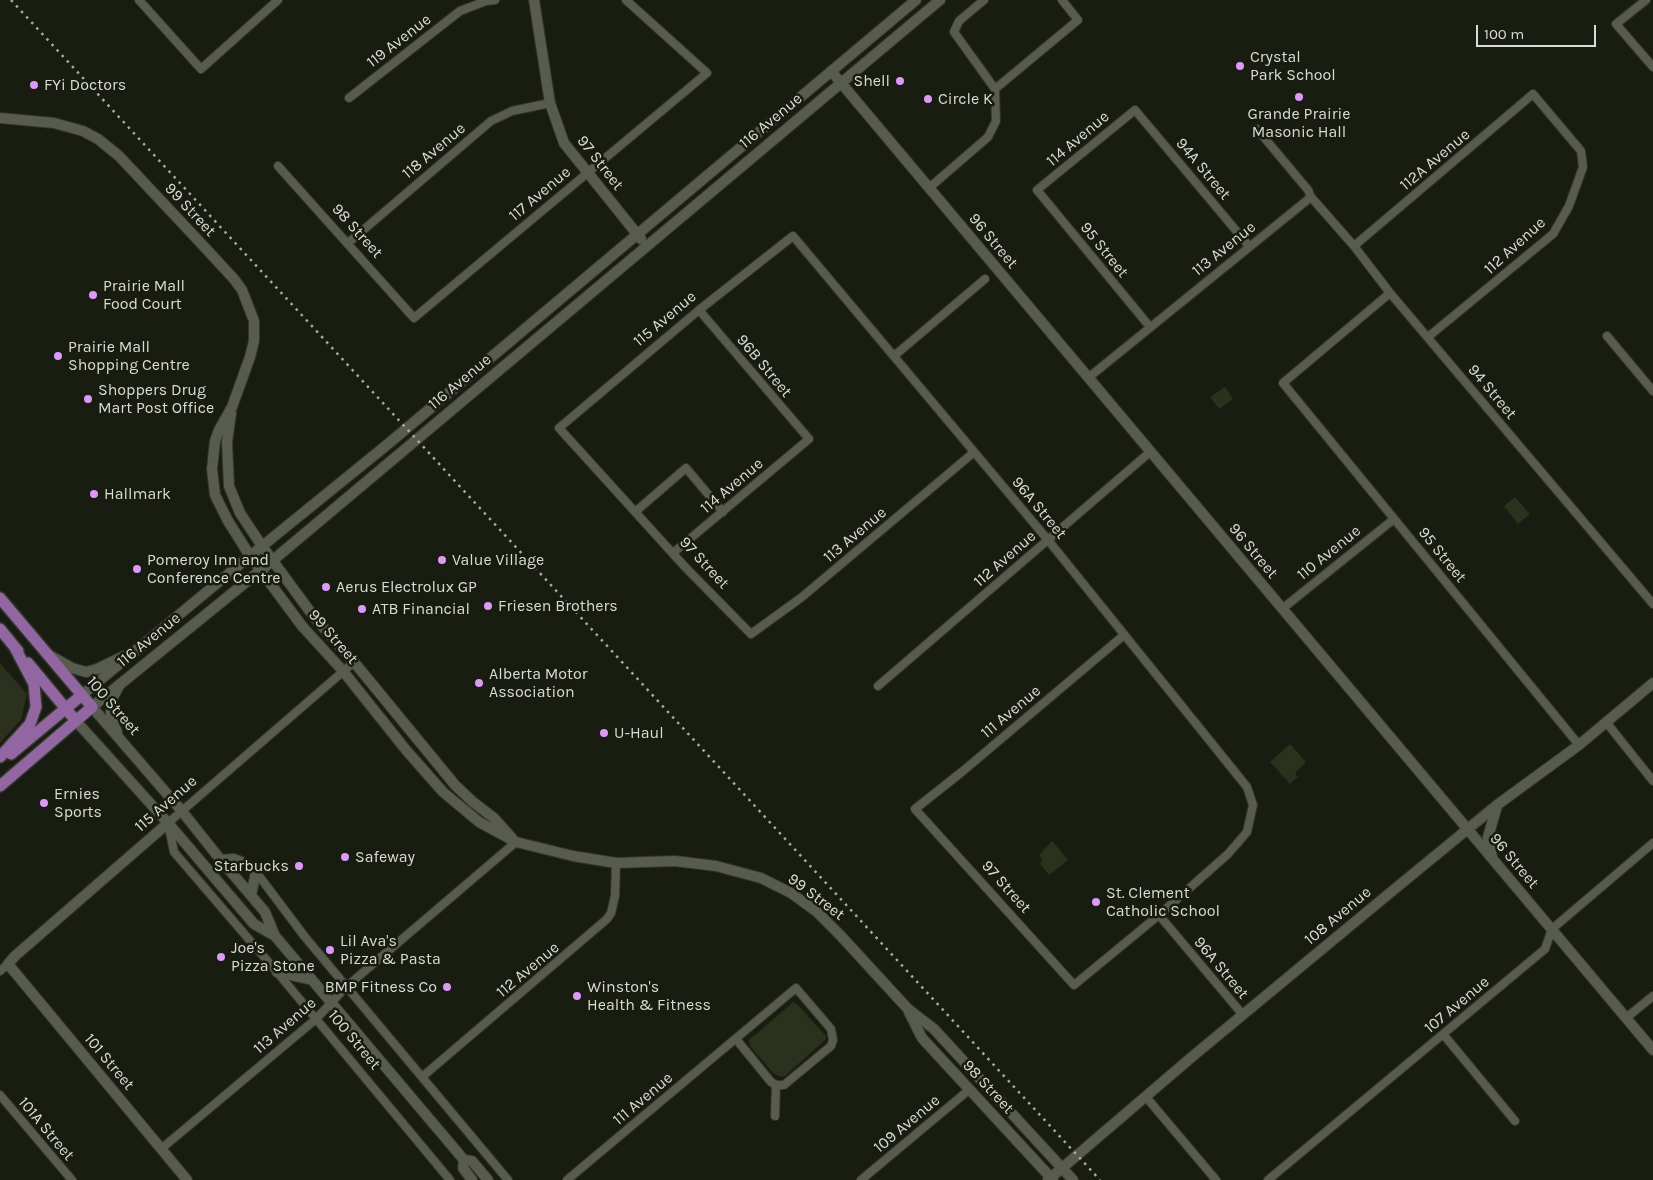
<!DOCTYPE html>
<style>
body{margin:0}
#map{position:relative;width:1653px;height:1180px;overflow:hidden;background:#191c11;font-family:Karla,sans-serif}
canvas{display:block}
.scale{position:absolute;left:1476px;top:25px;width:120px;height:22px;box-sizing:border-box;border:2px solid #d9dcd4;border-top:0;padding-left:6px;font-size:15px;line-height:18px;white-space:nowrap;color:#d9dcd4;-webkit-text-stroke:4px #191c11;paint-order:stroke}
</style>
<div id="map">
<canvas width="1653" height="1180"></canvas>
<div class="scale">100 m</div>
</div>
<script>
const c = document.querySelector('canvas').getContext('2d');
c.lineJoin = 'round';
function fillPath(path, color) {
  c.fillStyle = color;
  c.fill(path, 'evenodd');
}
function shape(rows) {
  const path = new Path2D();
  for (const r of rows) {
    path.moveTo(r[0], r[1]);
    for (let i = 2; i < r.length; i += 2) path.lineTo(r[i], r[i + 1]);
  }
  return path;
}
function stroke(path, color, width, dash) {
  c.strokeStyle = color;
  c.lineWidth = width;
  c.lineCap = dash ? 'butt' : 'round';
  c.setLineDash(dash || []);
  c.stroke(path);
}
function label(font, color, halo, rows, align = 'center') {
  c.font = font + ' Karla,sans-serif';
  c.lineWidth = 5;
  c.setLineDash([]);
  c.textBaseline = 'middle';
  c.strokeStyle = halo;
  c.fillStyle = color;
  for (const [text, x, y, turn = 0] of rows) {
    c.save();
    c.translate(x, y);
    c.rotate((+turn || 0) * Math.PI / 180);
    c.textAlign = isNaN(turn) ? turn : align;
    if (halo) c.strokeText(text, 0, 0);
    c.fillText(text, 0, 0);
    c.restore();
  }
}
const green = shape([
 [1225,387,1233,399,1219,409,1210,397],
 [1515,497,1530,514,1518,524,1504,506],
 [0,663,27,694,21,720,0,743],
 [1290,744,1306,762,1295,773,1298,777,1290,784,1270,762],
 [1052,841,1068,860,1049,875,1040,864,1042,859,1039,855],
 [793,1002,797,1004,826,1036,826,1039,785,1076,781,1077,773,1073,750,1046,749,1040]
]);
const street = shape([
 [139,0,201,69,278,0],
 [1646,0,1616,24,1653,67],
 [995,89,1078,20,1062,0],
 [349,98,460,11,486,1,495,0],
 [1257,129,1308,190,1311,197,1354,246,1390,293,1653,604],
 [278,166,414,318,707,73,626,0],
 [929,188,988,137,996,121,995,89,954,32,959,21,984,0],
 [348,243,491,121,512,111,550,103],
 [1354,246,1533,94,1581,151,1583,167,1569,206,1553,234,1428,337],
 [1390,293,1283,383,1579,745],
 [1150,327,1037,190,1135,110,1249,246],
 [1607,336,1653,391],
 [894,356,985,279],
 [1088,378,1311,197],
 [973,453,802,597,751,634,686,568,559,428,699,310,793,236,1048,540,1247,787,1253,805,1247,832,1228,854,1159,915,1074,985,915,809,963,771,1124,635],
 [635,512,686,468,723,512],
 [673,553,809,439,699,310],
 [1282,609,1394,519],
 [354,662,168,823,174,852,277,972,450,1180],
 [878,686,1150,452],
 [1606,722,1653,781],
 [220,859,234,858,244,862,256,872,305,937,508,1180],
 [1159,915,1243,1015],
 [0,971,8,964],
 [1626,1018,1653,996],
 [1443,1034,1515,1121],
 [422,1077,607,919,611,913,615,896,616,863],
 [0,1095,72,1180],
 [1146,1097,1216,1180],
 [775,1116,776,1085],
 [161,1149,316,1019,346,987,516,842],
 [567,1180,796,988,831,1029,833,1040,831,1046,784,1085,776,1085,771,1082,736,1039],
 [861,1180,970,1089],
 [1268,1180,1545,949,1552,929,1653,843]
]);
const secondary = shape([
 [534,0,550,103,564,143,641,239],
 [831,71,1653,1050],
 [0,118,54,123,83,131,98,139,119,156,196,238,234,279,242,290,254,321,254,341,250,357,232,407,219,430,215,441,212,469,215,495,228,521,250,556,302,626,343,671,406,750,443,792,479,822,516,842,573,856,616,863,675,861,716,866,761,878,791,893,817,912,840,935,908,1009,934,1029,1073,1180],
 [231,413,227,442,229,486,240,513,262,546,314,617,354,662,455,785,473,802,494,818,512,838],
 [51,656,72,668,86,672,97,669,124,656],
 [82,695,250,556,388,444,916,0],
 [76,721,168,823,254,924,275,936,464,1160,463,1168,472,1180],
 [117,732,111,717,111,707,113,697,119,686],
 [168,823,15,956,8,964,187,1180],
 [1492,857,1488,837,1497,806],
 [251,895,256,872],
 [275,936,265,912,220,859,181,810,92,707,272,561,940,0],
 [277,972,312,980],
 [909,1012,922,1038,1053,1180],
 [464,1160,472,1161,488,1180],
 [1048,1180,1193,1056,1391,892,1497,805,1579,745,1653,683]
]);
const primary = shape([
 [0,598,92,707,0,786],
 [0,629,18,651],
 [28,663,76,721],
 [11,754,82,695],
 [0,757,30,724,36,707,34,684,14,646]
]);
const rail = shape([
 [11,0,1100,1180]
]);
const markers = [
 [1240,66,5,"#da9af6"],
 [900,81,5,"#da9af6"],
 [34,85,5,"#da9af6"],
 [1299,97,5,"#da9af6"],
 [928,99,5,"#da9af6"],
 [93,295,5,"#da9af6"],
 [58,356,5,"#da9af6"],
 [88,399,5,"#da9af6"],
 [94,494,5,"#da9af6"],
 [442,560,5,"#da9af6"],
 [137,569,5,"#da9af6"],
 [326,587,5,"#da9af6"],
 [488,606,5,"#da9af6"],
 [362,609,5,"#da9af6"],
 [479,683,5,"#da9af6"],
 [604,733,5,"#da9af6"],
 [44,803,5,"#da9af6"],
 [345,857,5,"#da9af6"],
 [299,866,5,"#da9af6"],
 [1096,902,5,"#da9af6"],
 [330,950,5,"#da9af6"],
 [221,957,5,"#da9af6"],
 [447,987,5,"#da9af6"],
 [577,996,5,"#da9af6"]
];
const streetNames = [
 ["119 Avenue",399,41,-38],
 ["116 Avenue",771,121,-40],
 ["114 Avenue",1078,139,-40],
 ["118 Avenue",434,151,-40],
 ["112A Avenue",1435,160,-40],
 ["97 Street",600,163,52],
 ["94A Street",1203,169,50],
 ["117 Avenue",540,194,-40],
 ["99 Street",190,210,47],
 ["98 Street",357,231,48],
 ["96 Street",993,241,50],
 ["112 Avenue",1515,246,-42],
 ["113 Avenue",1224,249,-39],
 ["95 Street",1104,250,51],
 ["115 Avenue",665,319,-40],
 ["96B Street",764,366,50],
 ["116 Avenue",460,382,-40],
 ["94 Street",1492,392,50],
 ["114 Avenue",732,486,-40],
 ["96A Street",1039,508,50],
 ["113 Avenue",855,535,-40],
 ["96 Street",1253,551,50],
 ["110 Avenue",1329,553,-39],
 ["95 Street",1442,555,51],
 ["112 Avenue",1005,559,-41],
 ["97 Street",704,563,47],
 ["99 Street",333,637,49],
 ["116 Avenue",149,640,-39],
 ["100 Street",113,706,49],
 ["111 Avenue",1011,712,-40],
 ["115 Avenue",166,804,-41],
 ["96 Street",1514,861,50],
 ["97 Street",1006,887,48],
 ["99 Street",816,897,37],
 ["108 Avenue",1338,916,-40],
 ["96A Street",1221,968,50],
 ["112 Avenue",528,970,-40],
 ["107 Avenue",1457,1005,-40],
 ["113 Avenue",285,1026,-41],
 ["100 Street",354,1040,50],
 ["101 Street",109,1062,50],
 ["98 Street",988,1087,47],
 ["111 Avenue",643,1099,-40],
 ["109 Avenue",907,1124,-40],
 ["101A Street",46,1129,50]
];
const poiNames = [
 ["Crystal",1250,57],
 ["Park School",1250,75],
 ["Shell",890,81,"right"],
 ["FYi Doctors",44,85],
 ["Circle K",938,99],
 ["Grande Prairie",1299,114,"center"],
 ["Masonic Hall",1299,132,"center"],
 ["Prairie Mall",103,286],
 ["Food Court",103,304],
 ["Prairie Mall",68,347],
 ["Shopping Centre",68,365],
 ["Shoppers Drug",98,390],
 ["Mart Post Office",98,408],
 ["Hallmark",104,494],
 ["Pomeroy Inn and",147,560],
 ["Conference Centre",147,578],
 ["Value Village",452,560],
 ["Aerus Electrolux GP",336,587],
 ["Friesen Brothers",498,606],
 ["ATB Financial",372,609],
 ["Alberta Motor",489,674],
 ["Association",489,692],
 ["U-Haul",614,733],
 ["Ernies",54,794],
 ["Sports",54,812],
 ["Safeway",355,857],
 ["Starbucks",289,866,"right"],
 ["St. Clement",1106,893],
 ["Catholic School",1106,911],
 ["Lil Ava's",340,941],
 ["Pizza & Pasta",340,959],
 ["Joe's",231,948],
 ["Pizza Stone",231,966],
 ["BMP Fitness Co",437,987,"right"],
 ["Winston's",587,987],
 ["Health & Fitness",587,1005]
];
fillPath(green, '#2b311c');
stroke(street, '#34362f', 10);
stroke(secondary, '#34362f', 12);
stroke(primary, '#34362f', 14);
stroke(street, '#585c4e', 8);
stroke(secondary, '#585c4e', 10);
stroke(primary, '#9266a1', 11);
stroke(rail, '#a8aba2', 2.5, [2.5, 5]);
for (const [x, y, r, color] of markers) {
  const dot = new Path2D();
  dot.arc(x, y, r, 0, 2 * Math.PI);
  c.fillStyle = color;
  c.fill(dot);
  stroke(dot, '#191c11', 2);
}
label('16px', '#d9dcd4', '#191c11', streetNames);
label('16px', '#d9dcd4', '#191c11', poiNames, 'left');
</script>
